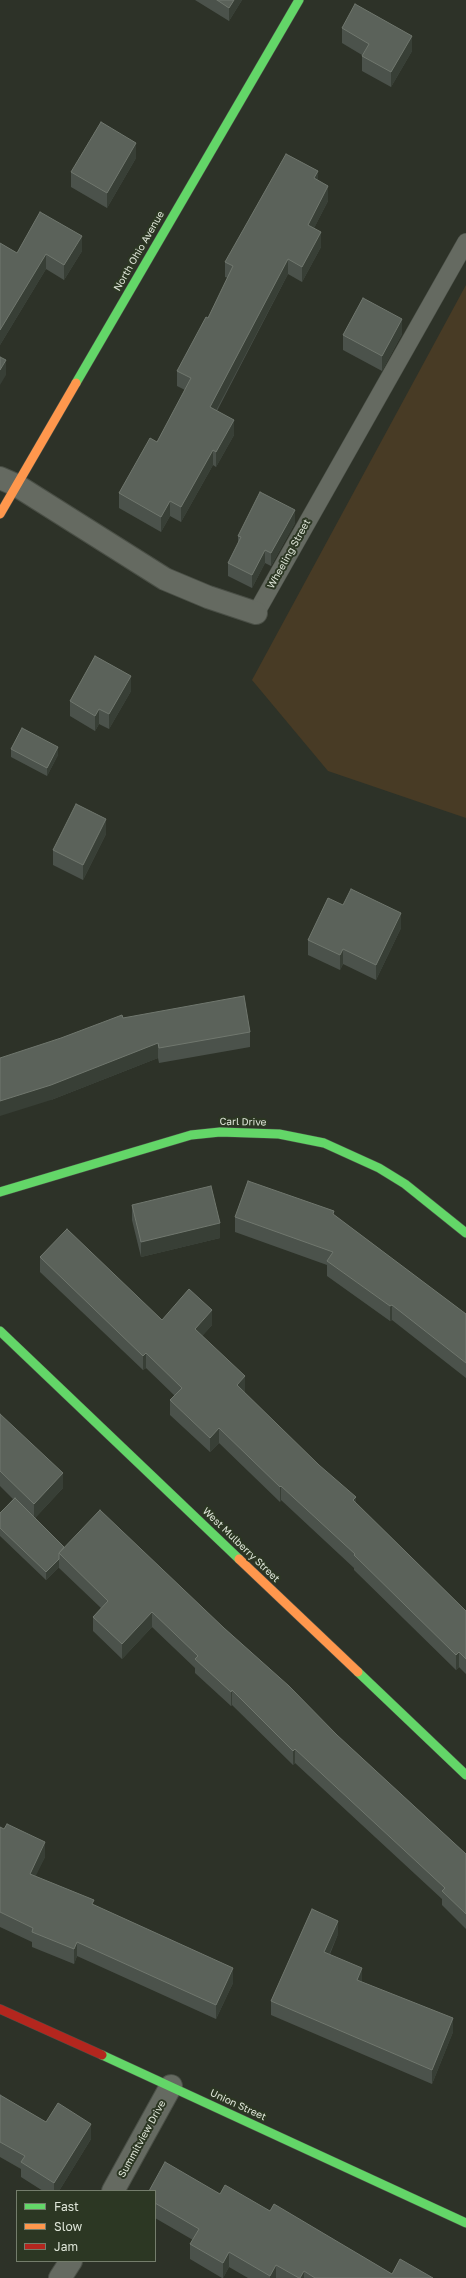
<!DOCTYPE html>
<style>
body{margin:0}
#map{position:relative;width:466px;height:2278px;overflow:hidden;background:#2d3228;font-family:"Golos Text",sans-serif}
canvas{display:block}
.legend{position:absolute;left:16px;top:2190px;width:140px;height:72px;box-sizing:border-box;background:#2c3723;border:1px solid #747d6c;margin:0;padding:5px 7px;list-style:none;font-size:12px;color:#dfe6d9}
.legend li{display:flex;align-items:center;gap:8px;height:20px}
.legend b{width:20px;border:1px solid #747d6c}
</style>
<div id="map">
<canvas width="466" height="2278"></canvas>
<ul class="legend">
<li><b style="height:5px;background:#63d668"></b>Fast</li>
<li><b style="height:5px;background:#ff974d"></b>Slow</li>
<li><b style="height:5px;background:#b3261e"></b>Jam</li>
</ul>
</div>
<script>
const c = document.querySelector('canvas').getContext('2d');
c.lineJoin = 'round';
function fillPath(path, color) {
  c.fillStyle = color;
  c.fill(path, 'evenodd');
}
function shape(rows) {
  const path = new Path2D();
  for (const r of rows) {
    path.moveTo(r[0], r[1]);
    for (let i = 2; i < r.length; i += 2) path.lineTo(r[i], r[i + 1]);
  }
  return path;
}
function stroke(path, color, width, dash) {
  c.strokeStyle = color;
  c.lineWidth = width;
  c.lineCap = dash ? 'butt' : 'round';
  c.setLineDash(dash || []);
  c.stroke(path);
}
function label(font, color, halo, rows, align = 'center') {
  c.font = font + ' "Golos Text",sans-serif';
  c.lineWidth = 4;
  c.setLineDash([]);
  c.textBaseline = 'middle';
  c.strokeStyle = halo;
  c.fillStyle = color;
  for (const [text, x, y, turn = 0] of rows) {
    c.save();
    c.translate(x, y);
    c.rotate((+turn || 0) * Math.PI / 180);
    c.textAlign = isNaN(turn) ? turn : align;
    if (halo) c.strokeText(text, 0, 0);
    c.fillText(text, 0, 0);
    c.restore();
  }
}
const green = shape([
 [466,285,466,818,328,771,252,680]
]);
const lane = shape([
 [256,613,466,242]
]);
const street = shape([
 [0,478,16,485,165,579,208,597,256,613],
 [113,2191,171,2086],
 [60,2278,71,2261]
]);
const fast = shape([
 [76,383,299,0],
 [0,1192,191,1135,220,1132,279,1134,324,1143,379,1168,405,1184,466,1233],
 [0,1331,239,1559],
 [358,1672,466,1775],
 [102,2055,466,2223]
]);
const slow = shape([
 [0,514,76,383],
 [239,1559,358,1672]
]);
const jam = shape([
 [0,2009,102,2055]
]);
const wall = shape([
 [195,0,242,0,229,21],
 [342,28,412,51,391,87,362,71,362,55,342,43],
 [136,158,107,208,71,187,71,172],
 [318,180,328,201,314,228,321,247,302,282,288,274,217,411,234,435,216,467,213,465,181,522,170,516,161,532,119,508,119,493,157,442,185,390,177,386,177,371,208,318,228,278,225,277,225,262],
 [0,243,17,253,82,251,64,280,46,269,0,345],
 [402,334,382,371,343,350,343,335],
 [295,523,271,566,265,563,252,588,228,576,228,563,238,545,238,536],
 [131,691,109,729,99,724,95,731,70,716,70,701],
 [11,749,58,755,47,776,11,757],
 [106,834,83,880,53,865,53,850],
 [343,905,401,928,376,980,343,964,340,970,308,955,308,940],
 [123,1018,250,1032,250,1047,159,1063,158,1058,51,1100],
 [132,1205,220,1238,141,1257,132,1220],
 [334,1215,466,1314,466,1378,392,1320,390,1321,327,1276,327,1265,235,1232,235,1217],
 [40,1257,162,1320,212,1325,202,1336,245,1391,244,1392,356,1503,466,1611,466,1674,459,1667,456,1670,354,1570,354,1568,281,1500,280,1502,219,1443,210,1452,170,1415,170,1400,175,1396,146,1368,143,1370,40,1272],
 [0,1414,63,1488,35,1518,64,1547,224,1628,337,1735,466,1854,466,1929,442,1905,442,1899,295,1763,293,1765,232,1705,231,1706,195,1673,195,1668,152,1627,122,1659,93,1631,93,1617,101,1608,59,1568,59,1567,46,1580,0,1536,0,1513,13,1499,0,1486],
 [0,1827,45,1857,35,1876,94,1905,233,1983,216,2019,77,1956,74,1964,32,1947,32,1942,0,1927],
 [338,1934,330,1954,362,1982,453,2032,432,2084,271,2015,271,2001],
 [0,2095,46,2122,91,2139,59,2191,43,2191,21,2177,21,2169,0,2157],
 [155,2191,220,2194,270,2211,392,2274,433,2278,248,2278,229,2267,223,2278,222,2278,190,2259,190,2244,193,2240,155,2218]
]);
const shadedWall = shape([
 [234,0,242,0,229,21,229,8],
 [412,36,412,51,391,87,391,72],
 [136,143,136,158,107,208,107,193],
 [318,171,318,186,314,178],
 [328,186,328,201,308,240,308,225],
 [321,232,321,247,302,282,302,267],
 [82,236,82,251,64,280,64,265],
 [46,254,46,269,0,345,0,330],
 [288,259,288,274,210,422,210,407],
 [402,319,402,334,382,371,382,356],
 [6,360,6,375,0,385,0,370],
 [234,420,234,435,216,467,216,452],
 [213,450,213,465,181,522,181,507],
 [170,501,170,516,161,532,161,517],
 [295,510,295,523,271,566,271,553],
 [265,550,265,563,252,588,252,575],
 [131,676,131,691,109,729,109,714],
 [99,709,99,724,95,731,95,716],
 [58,747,58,755,47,776,47,768],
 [106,819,106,834,83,880,83,865],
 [401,913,401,928,376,980,376,965],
 [343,949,343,964,340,970,340,955],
 [158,1043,158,1058,51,1100,0,1116,0,1101],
 [220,1223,220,1238,141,1257,141,1242],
 [392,1305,392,1320,390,1321,390,1306],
 [212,1310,212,1325,195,1344,195,1329],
 [146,1353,146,1368,143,1370,143,1356],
 [245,1376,245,1391,237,1400,237,1385],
 [219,1428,219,1443,210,1452,210,1438],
 [63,1473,63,1488,34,1519,34,1504],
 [281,1486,281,1500,280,1502,280,1487],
 [356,1497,356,1512,353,1500],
 [59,1559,59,1567,46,1580,46,1572],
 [152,1612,152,1627,122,1659,122,1644],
 [459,1652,459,1667,456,1670,456,1655],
 [232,1690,232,1705,231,1706,231,1692],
 [295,1749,295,1763,293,1765,293,1751],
 [45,1842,45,1857,30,1888,30,1874],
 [338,1921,338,1934,324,1966,324,1952],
 [77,1942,77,1956,74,1964,74,1949],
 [233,1968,233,1983,216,2019,216,2005],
 [362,1968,362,1982,357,1994,357,1980],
 [453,2018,453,2032,432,2084,432,2070],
 [91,2124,91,2139,59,2191,54,2191,54,2183],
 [229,2252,229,2267,223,2278,223,2263],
 [276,2265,276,2278,270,2278,270,2276],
 [304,2271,304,2278,300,2278]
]);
const building = shape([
 [217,0,234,0,229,8,217,0],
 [355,4,412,36,391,72,362,56,369,44,342,28,355,4],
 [101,122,136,143,107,193,71,172,101,122],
 [286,154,318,171,314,178,328,186,308,225,321,232,302,267,288,259,210,407,234,420,216,452,213,450,181,507,170,501,161,517,119,493,150,438,157,442,191,378,177,371,206,317,208,318,233,266,225,262,286,154],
 [40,212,82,236,64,265,46,254,0,330,0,243,17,253,40,212],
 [363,298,402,319,382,356,343,335,363,298],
 [0,357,6,360,0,370,0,357],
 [260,492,295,510,271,553,265,550,252,575,228,563,241,537,238,536,260,492],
 [95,656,131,676,109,714,99,709,95,716,70,701,95,656],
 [22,728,58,747,47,768,11,749,22,728],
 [76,804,106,819,83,865,53,850,76,804],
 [351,889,401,913,376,965,343,949,340,955,308,940,328,898,343,905,351,889],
 [244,996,250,1032,159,1048,158,1043,51,1085,0,1101,0,1058,61,1038,122,1015,123,1018,244,996],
 [248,1181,334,1211,333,1214,466,1314,466,1363,392,1305,390,1306,327,1261,333,1252,235,1217,248,1181],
 [211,1186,220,1223,141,1242,132,1205,211,1186],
 [67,1229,162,1320,189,1289,212,1310,195,1329,245,1376,237,1385,319,1465,356,1497,353,1500,466,1611,466,1659,459,1652,456,1655,354,1555,355,1554,281,1486,280,1487,219,1428,210,1438,170,1400,182,1388,146,1353,143,1356,40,1257,67,1229],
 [0,1414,63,1473,34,1504,0,1471,0,1414],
 [15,1498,64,1547,59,1553,59,1559,46,1572,0,1528,0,1513,15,1498],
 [100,1510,224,1628,289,1686,337,1735,466,1854,466,1914,442,1891,445,1888,295,1749,293,1751,232,1690,231,1692,195,1659,198,1656,152,1612,122,1644,93,1617,108,1601,59,1553,100,1510],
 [7,1824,45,1842,30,1874,94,1900,92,1904,233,1968,216,2005,77,1942,74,1949,32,1932,33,1928,0,1912,0,1827,4,1829,7,1824],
 [312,1909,338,1921,324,1952,362,1968,357,1980,453,2018,432,2070,271,2001,312,1909],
 [0,2095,46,2122,58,2103,91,2124,54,2183,21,2162,25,2156,0,2142,0,2095],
 [165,2162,220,2194,225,2185,270,2211,274,2204,392,2274,400,2259,433,2278,315,2278,304,2271,300,2278,299,2278,276,2265,270,2276,229,2252,223,2263,190,2244,199,2229,155,2203,155,2191,149,2191,165,2162]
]);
const streetNames = [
 ["North Ohio Avenue",139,251,-60],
 ["Wheeling Street",289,554,-61],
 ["Carl Drive",243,1122,1],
 ["West Mulberry Street",241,1545,44],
 ["Union Street",238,2105,25],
 ["Summitview Drive",142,2139,-61]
];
fillPath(green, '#483b25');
stroke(lane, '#4a4f46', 18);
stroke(street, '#4a4f46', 24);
stroke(fast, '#4a4f46', 10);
stroke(slow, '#4a4f46', 10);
stroke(jam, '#4a4f46', 10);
stroke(lane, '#656a61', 17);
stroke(street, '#656a61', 22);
stroke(fast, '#63d668', 9);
stroke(slow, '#ff974d', 9);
stroke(jam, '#b3261e', 9);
fillPath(wall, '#4b524b');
fillPath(shadedWall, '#383f36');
fillPath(building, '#5b625a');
stroke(building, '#70776e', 1);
label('10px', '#dfe6d9', '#2c3723', streetNames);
</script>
